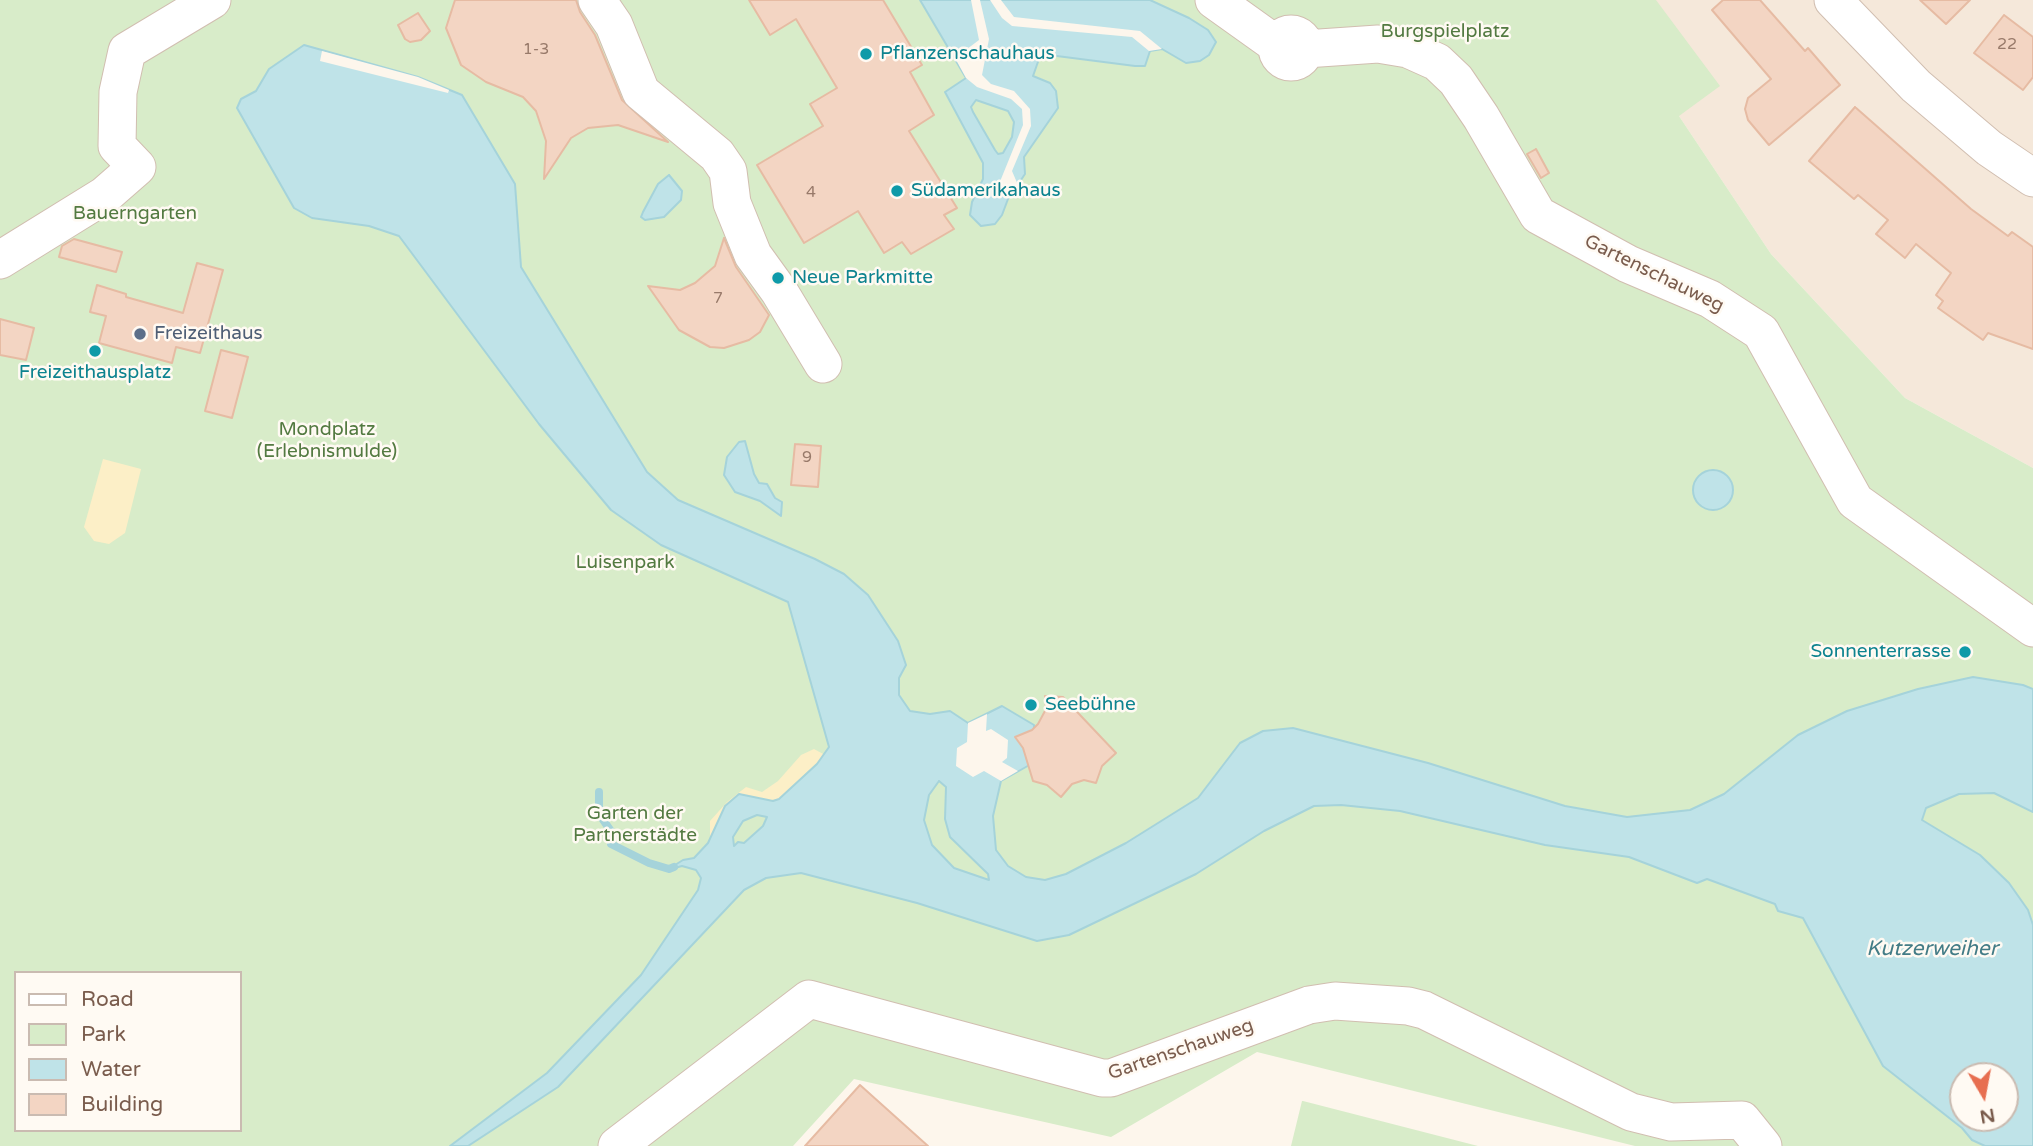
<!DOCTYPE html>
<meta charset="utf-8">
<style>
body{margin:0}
#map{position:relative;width:2033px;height:1146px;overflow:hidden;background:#fdf6ec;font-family:"Varela Round",sans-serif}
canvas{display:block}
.legend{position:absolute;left:14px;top:971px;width:228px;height:161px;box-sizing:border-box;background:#fffaf3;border:2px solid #cabbb1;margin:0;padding:9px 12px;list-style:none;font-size:21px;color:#7a5c4d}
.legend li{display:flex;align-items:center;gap:14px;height:35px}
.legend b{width:35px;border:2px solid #cabbb1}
.north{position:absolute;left:1949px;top:1062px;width:70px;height:70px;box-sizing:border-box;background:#fffaf3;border:2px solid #cabbb1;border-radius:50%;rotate:170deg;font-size:19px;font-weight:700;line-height:28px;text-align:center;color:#7a5c4d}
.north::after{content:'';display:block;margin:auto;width:24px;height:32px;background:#e76f51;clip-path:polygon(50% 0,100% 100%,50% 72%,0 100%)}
</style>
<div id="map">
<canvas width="2033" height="1146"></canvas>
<ul class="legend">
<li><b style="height:9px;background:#fff"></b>Road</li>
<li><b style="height:19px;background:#d8ecc9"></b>Park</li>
<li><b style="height:19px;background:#bfe3e8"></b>Water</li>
<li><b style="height:19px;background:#f3d5c3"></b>Building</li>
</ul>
<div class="north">N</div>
</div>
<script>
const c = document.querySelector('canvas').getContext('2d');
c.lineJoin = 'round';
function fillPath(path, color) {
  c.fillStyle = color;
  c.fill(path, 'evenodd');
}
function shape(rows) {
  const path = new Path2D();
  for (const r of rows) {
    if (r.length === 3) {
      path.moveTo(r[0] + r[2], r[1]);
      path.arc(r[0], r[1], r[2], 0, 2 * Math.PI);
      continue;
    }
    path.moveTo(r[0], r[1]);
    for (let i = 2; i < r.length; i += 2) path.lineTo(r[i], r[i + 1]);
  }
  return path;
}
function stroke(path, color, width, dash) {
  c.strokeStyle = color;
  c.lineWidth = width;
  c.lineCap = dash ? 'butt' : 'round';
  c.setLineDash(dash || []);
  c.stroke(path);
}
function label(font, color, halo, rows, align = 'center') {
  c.font = font + ' "Varela Round",sans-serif';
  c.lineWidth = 5;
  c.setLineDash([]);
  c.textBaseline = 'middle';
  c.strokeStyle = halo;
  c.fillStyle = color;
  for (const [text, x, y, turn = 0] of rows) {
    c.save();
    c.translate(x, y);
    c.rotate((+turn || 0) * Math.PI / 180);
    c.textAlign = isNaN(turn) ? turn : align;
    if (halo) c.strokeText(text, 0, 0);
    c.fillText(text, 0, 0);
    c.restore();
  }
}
const residential = shape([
 [1606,0,2033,0,2033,468,1905,398,1771,254,1679,116]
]);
const green = shape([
 [0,0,1656,0,1720,86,1679,116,1771,254,1905,398,2033,468,2033,1146,1635,1146,1257,1052,1111,1137,854,1079,793,1146,0,1146],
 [16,973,240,973,240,1130,16,1130],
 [1963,1076,2005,1076,2005,1118,1963,1118],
 [1302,1101,1303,1101,1478,1146,1291,1146]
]);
const sand = shape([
 [103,459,141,469,125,533,109,544,94,541,84,527],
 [814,749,825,755,779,799,725,806,710,838,710,821,727,802,746,787,762,792,778,781,801,755]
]);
const water = shape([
 [920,0,1150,0,1189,18,1208,30,1216,42,1209,55,1200,61,1186,63,1162,49,1150,51,1145,66,1135,66,1049,55,1039,59,1033,76,1050,83,1056,91,1058,108,1024,157,1025,174,1008,199,1002,215,995,224,981,226,970,215,972,202,983,179,983,163,945,92,966,78,920,0],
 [976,100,1008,111,1014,122,1012,137,1003,153,998,154,995,150,973,112,971,107,976,100],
 [304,45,418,77,462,95,515,184,521,267,647,472,678,500,815,559,844,574,868,595,898,641,906,665,899,678,899,695,910,711,930,714,950,711,968,723,1002,706,1034,725,1033,763,1001,781,993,816,996,850,1008,866,1026,877,1045,880,1066,874,1126,843,1198,798,1240,743,1263,731,1293,728,1428,763,1565,806,1627,817,1690,810,1724,794,1798,735,1847,711,1918,689,1973,677,2023,685,2033,689,2033,812,1994,793,1959,794,1926,808,1922,820,1980,855,2009,883,2028,910,2033,925,2033,1146,1985,1146,1972,1140,1962,1128,1883,1066,1803,918,1778,911,1775,904,1707,879,1697,883,1629,857,1545,845,1400,811,1341,805,1314,806,1264,831,1196,874,1069,935,1037,941,917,903,801,873,766,878,744,890,558,1087,468,1146,450,1146,547,1073,641,975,698,890,701,878,696,870,682,866,667,870,683,860,694,858,708,843,725,806,739,794,773,801,779,799,817,764,829,747,788,602,661,545,611,510,539,424,399,236,369,226,312,218,294,208,237,108,241,99,256,91,269,69,304,45],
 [939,781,946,787,945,819,950,837,988,874,989,880,954,868,932,845,924,820,929,795,939,781],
 [757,815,767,817,763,826,744,843,738,842,734,846,733,837,743,821,757,815],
 [1963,1076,2005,1076,2005,1118,1963,1118,1963,1076],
 [669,175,682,191,681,200,664,217,645,220,641,217,643,212,658,184,669,175],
 [745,441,754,474,759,483,767,484,775,498,782,502,781,516,760,501,735,492,724,475,727,457,739,442,745,441],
 [1713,490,20]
]);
const pier = shape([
 [971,0,980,0,989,39,982,75,991,84,1014,91,1030,109,1031,126,1012,171,1018,185,1008,199,999,184,1023,125,1022,109,1011,99,977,87,966,78,955,58,979,40],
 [990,0,1001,0,1014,17,1140,31,1162,49,1149,51,1132,37,1012,26,1002,18],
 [322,51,418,77,449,90,448,93,320,61],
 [987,714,986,731,991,729,1008,740,1007,758,1002,762,1018,771,1001,781,984,771,973,777,956,766,957,748,967,742,968,723]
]);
const stream = shape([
 [599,792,599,814,613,834,611,844,649,863,669,869,674,867]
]);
const building = shape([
 [455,0,576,0,580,12,595,35,622,100,668,142,618,125,588,128,571,138,544,179,546,141,536,111,523,97,486,82,461,65,446,28,455,0],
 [749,0,883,0,922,65,910,72,934,115,909,131,957,208,944,215,954,229,911,254,902,242,884,253,858,211,804,243,757,165,823,126,810,104,837,88,796,19,770,35,749,0],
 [1723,0,1760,0,1805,51,1808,48,1840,85,1769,145,1748,120,1745,109,1748,98,1771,79,1712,10,1723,0],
 [1920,0,1970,0,1946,24,1920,0],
 [418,13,430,31,421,40,410,42,405,39,398,25,418,13],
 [2004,15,2033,37,2033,77,2023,90,1974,53,2004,15],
 [1855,107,1971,209,2008,236,2012,232,2033,247,2033,349,1988,333,1983,340,1938,308,1943,301,1936,295,1951,273,1916,244,1905,258,1876,234,1888,220,1858,195,1854,199,1809,161,1855,107],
 [1536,149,1549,173,1541,178,1527,154,1536,149],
 [724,238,736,267,769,315,760,332,749,340,724,348,710,347,679,330,648,286,680,290,695,283,715,266,724,238],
 [74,239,122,252,116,272,59,257,62,246,74,239],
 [197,263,223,270,200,353,176,347,172,363,99,343,106,316,90,312,97,285,126,294,126,297,183,313,197,263],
 [0,319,34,328,26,360,0,355,0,319],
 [221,350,248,357,232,418,205,411,221,350],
 [795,444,821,446,818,487,791,485,795,444],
 [1045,696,1063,697,1116,753,1102,766,1096,783,1084,780,1072,784,1061,797,1047,785,1033,781,1023,748,1015,737,1032,730,1038,724,1046,709,1045,696],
 [860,1085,928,1146,805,1146,860,1085]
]);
const minor = shape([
 [597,0,614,25,641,92,717,155,728,171,732,203,753,255,779,291,823,364],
 [1214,0,1277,45],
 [1833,0,1916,86,1989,148,2033,178],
 [1291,48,14],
 [1305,49,1378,44,1408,49,1437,62,1456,80,1481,117,1538,215,1628,264,1710,299,1761,332,1855,501,2033,628],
 [0,260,105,195,137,167,117,146,118,92,127,51,212,0],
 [617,1146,809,999,1102,1078,1111,1078,1309,1005,1335,1001,1408,1006,1424,1010,1631,1112,1671,1122,1742,1120,1763,1146]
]);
const markers = [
 [866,54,7,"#0f9aa8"],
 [897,191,7,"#0f9aa8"],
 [778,278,7,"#0f9aa8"],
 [140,334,7,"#5c6f8a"],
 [95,351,7,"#0f9aa8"],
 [1965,652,7,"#0f9aa8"],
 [1031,705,7,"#0f9aa8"]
];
const numberNames = [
 ["22",2007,45],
 ["1-3",536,50],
 ["4",811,193],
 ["7",718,299],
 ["9",807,458]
];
const parkNames = [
 ["Burgspielplatz",1445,32],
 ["Bauerngarten",135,214],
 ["Mondplatz",327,430],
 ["(Erlebnismulde)",327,452],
 ["Luisenpark",625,563],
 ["Garten der",635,814],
 ["Partnerstädte",635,836]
];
const cultureNames = [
 ["Pflanzenschauhaus",880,54],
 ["Südamerikahaus",911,191],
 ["Neue Parkmitte",792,278],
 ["Freizeithausplatz",95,373,"center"],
 ["Sonnenterrasse",1951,652,"right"],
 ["Seebühne",1045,705]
];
const streetNames = [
 ["Gartenschauweg",1654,274,26],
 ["Gartenschauweg",1181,1050,-19]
];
const serviceNames = [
 ["Freizeithaus",154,334]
];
const waterNames = [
 ["Kutzerweiher",1932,949]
];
fillPath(residential, '#f5e8da');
fillPath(green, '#d8ecc9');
fillPath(sand, '#fcefc7');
fillPath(water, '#bfe3e8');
stroke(water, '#a5d3da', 2);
fillPath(pier, '#fdf6ec');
stroke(stream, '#a5d3da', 8);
fillPath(building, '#f3d5c3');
stroke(building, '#e6bba3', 2);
stroke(minor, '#d1beb0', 39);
stroke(minor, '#fff', 37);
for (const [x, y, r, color] of markers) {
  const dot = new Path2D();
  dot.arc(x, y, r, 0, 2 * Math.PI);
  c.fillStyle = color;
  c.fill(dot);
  stroke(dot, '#fffaf3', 2.5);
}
label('16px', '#987a6a', null, numberNames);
label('19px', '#537a41', '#fffaf3', parkNames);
label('19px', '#0d838f', '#fffaf3', cultureNames, 'left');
label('19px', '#7a5c4d', '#fffaf3', streetNames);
label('19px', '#4e5e75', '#fffaf3', serviceNames, 'left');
label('italic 21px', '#437c86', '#fffaf3', waterNames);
</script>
